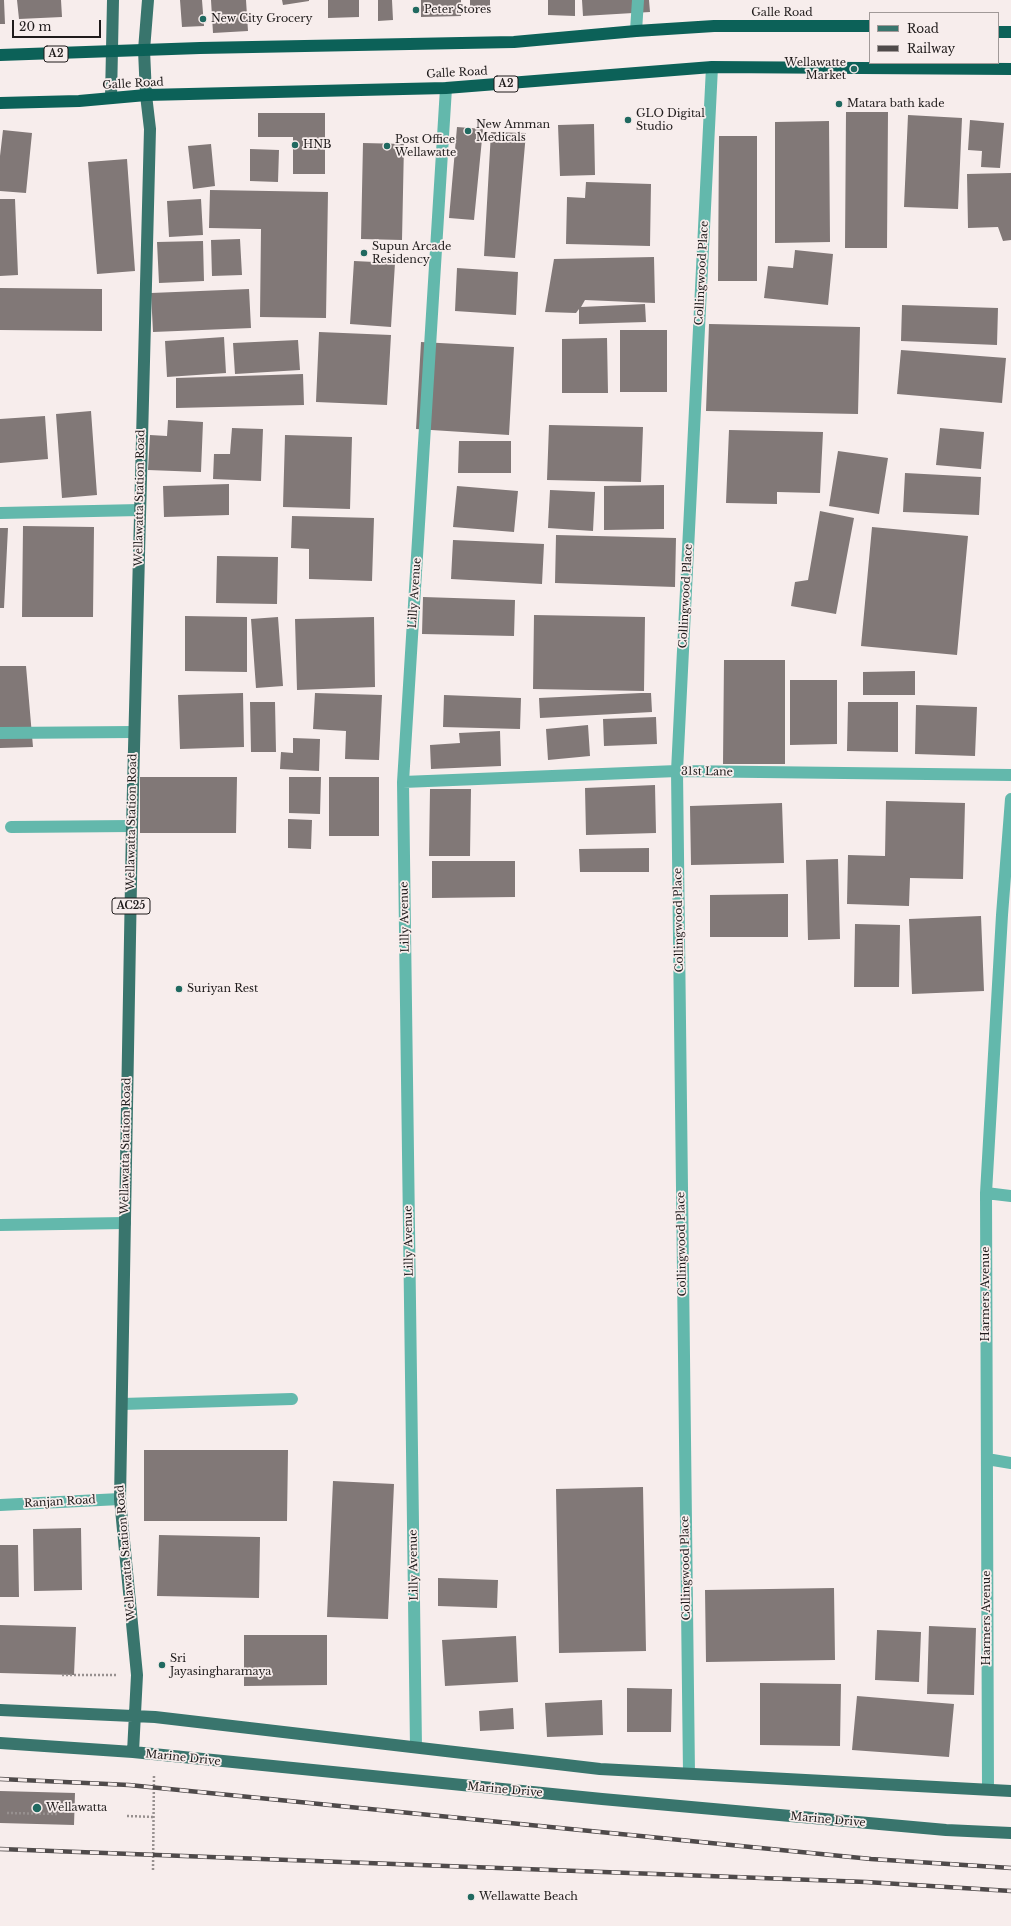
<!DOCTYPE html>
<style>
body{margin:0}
#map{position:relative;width:1011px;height:1926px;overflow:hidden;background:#f7edec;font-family:"Libre Baskerville",serif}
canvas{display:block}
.legend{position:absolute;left:869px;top:12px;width:130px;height:52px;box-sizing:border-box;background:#f7edec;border:1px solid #a19998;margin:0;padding:5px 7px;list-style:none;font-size:12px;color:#1f1b1b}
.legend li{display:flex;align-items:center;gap:8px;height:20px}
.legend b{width:20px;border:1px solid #a19998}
.scale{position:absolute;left:12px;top:20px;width:89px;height:18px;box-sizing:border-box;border:2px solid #1f1b1b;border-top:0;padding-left:5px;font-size:12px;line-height:14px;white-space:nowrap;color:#1f1b1b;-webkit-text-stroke:3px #f7edec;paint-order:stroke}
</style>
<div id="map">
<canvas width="1011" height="1926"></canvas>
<ul class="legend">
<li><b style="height:5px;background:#39756d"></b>Road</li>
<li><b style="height:5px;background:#4f4a4a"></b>Railway</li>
</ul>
<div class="scale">20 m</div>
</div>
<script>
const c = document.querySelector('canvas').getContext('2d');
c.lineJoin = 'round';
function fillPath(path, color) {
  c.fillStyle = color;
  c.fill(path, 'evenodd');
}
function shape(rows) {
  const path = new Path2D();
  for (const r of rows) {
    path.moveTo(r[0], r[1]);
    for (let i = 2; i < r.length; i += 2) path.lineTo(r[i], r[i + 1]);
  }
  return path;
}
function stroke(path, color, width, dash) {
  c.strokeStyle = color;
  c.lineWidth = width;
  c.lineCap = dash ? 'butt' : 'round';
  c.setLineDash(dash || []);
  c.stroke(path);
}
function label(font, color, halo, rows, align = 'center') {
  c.font = font + ' "Libre Baskerville",serif';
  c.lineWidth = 3.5;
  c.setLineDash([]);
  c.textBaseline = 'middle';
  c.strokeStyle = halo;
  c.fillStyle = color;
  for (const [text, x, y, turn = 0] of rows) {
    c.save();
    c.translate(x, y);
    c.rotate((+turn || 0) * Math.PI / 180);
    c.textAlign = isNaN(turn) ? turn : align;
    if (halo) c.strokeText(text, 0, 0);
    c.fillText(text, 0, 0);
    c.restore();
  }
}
const building = shape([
 [0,0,4,0,5,24,0,24],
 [17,0,61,0,62,17,19,19],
 [180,0,202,0,204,26,182,27],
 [211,0,246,0,248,31,213,33],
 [282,0,309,0,309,1,283,5],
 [328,0,359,0,359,17,328,18],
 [378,0,392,0,393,20,378,21],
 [421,0,461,0,461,16,421,17],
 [470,0,490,0,490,8,470,8],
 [548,0,575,0,575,16,548,15],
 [582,0,649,0,650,12,583,16],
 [846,112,888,112,887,248,845,248],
 [258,113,325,113,325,174,293,174,293,137,258,137],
 [908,115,962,118,958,209,904,207],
 [970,120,1004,123,1000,168,981,167,982,151,968,150],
 [829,121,830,242,775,243,775,122],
 [594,124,595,175,560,176,558,125],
 [457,127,483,129,474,220,449,218],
 [3,130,32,133,26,193,0,191,0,156],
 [491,132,526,133,515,258,484,256],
 [719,136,757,136,757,281,718,281],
 [363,143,404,144,402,240,361,239],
 [211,144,215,186,193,189,188,146],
 [250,149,279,150,278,182,250,181],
 [127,159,135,271,97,274,88,162],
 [1011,173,1011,240,1003,241,998,227,968,228,967,174],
 [586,182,651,184,650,246,566,244,567,197,585,198],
 [210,190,328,192,326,318,260,317,261,229,209,228],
 [0,199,15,199,18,275,0,276],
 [201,199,203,235,169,237,167,201],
 [240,239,242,275,212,276,211,240],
 [203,241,204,281,159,283,157,242],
 [795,250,833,254,828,305,764,298,768,266,793,268],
 [654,257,655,303,585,300,581,307,645,304,646,322,579,324,579,309,576,313,545,312,554,259],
 [354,261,395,263,391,327,350,324],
 [457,268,518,272,516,315,455,311],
 [0,288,102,289,102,331,0,330],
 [249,289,251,328,153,332,151,293],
 [902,305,998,308,997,345,901,341],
 [709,324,860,327,858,414,706,411],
 [620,330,667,330,667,392,620,392],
 [319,332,391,335,387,405,316,402],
 [224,337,226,373,167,377,165,341],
 [607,338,608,393,562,393,562,339],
 [298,340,300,370,235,374,233,343],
 [421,342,514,347,509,435,416,429],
 [901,350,1006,358,1002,403,897,394],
 [303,374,304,405,176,408,176,378],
 [91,411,97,495,62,498,56,414],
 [45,416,48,459,0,463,0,419],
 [168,420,203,422,201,472,148,470,150,435,167,436],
 [549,425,643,427,641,482,547,480],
 [232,428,263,429,261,481,213,479,214,454,230,454],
 [940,428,984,432,981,469,936,465],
 [729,430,823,432,820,493,777,492,777,504,726,503],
 [285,435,352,437,350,509,283,507],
 [459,441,511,441,511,473,458,473],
 [838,451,888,458,879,514,829,506],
 [905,473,981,477,979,515,903,512],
 [229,484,229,515,164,517,163,486],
 [664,485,664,529,604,530,604,486],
 [457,486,518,491,514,532,453,527],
 [550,490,595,492,593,531,548,528],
 [820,511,854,518,836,614,791,606,795,582,808,580],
 [292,516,374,518,372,581,309,579,309,549,291,548],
 [23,526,94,527,93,617,22,617],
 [872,527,968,536,957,655,861,646],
 [0,528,8,528,4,608,0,608],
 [556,535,676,538,675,587,555,583],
 [453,540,544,544,542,584,451,579],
 [217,556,278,557,277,604,216,603],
 [423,597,515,600,514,636,422,634],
 [534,615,645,617,644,691,533,689],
 [185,616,247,617,247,672,185,671],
 [278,617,283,686,256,688,251,619],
 [374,617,375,687,297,690,295,619],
 [724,660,785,660,785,764,723,764],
 [0,666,26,666,33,747,0,748],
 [915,671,915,695,863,695,863,672],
 [790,680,837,680,837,744,790,745],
 [243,693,244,747,180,749,178,695],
 [315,693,382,695,379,760,345,759,346,731,313,729],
 [641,693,651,693,652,712,540,718,539,698],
 [444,695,521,698,520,729,443,727],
 [250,702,275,702,276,752,251,752],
 [848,702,898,702,898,752,847,751],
 [916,705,977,707,975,756,915,754],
 [656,717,657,744,604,746,603,719],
 [588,725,590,756,548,760,546,729],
 [500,731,501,766,431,769,430,745,460,743,459,733],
 [293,738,320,739,319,771,280,769,281,752,293,753],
 [140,777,237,777,236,833,140,833],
 [289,777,321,777,320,814,289,813],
 [329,777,379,777,379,836,329,836],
 [655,785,656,833,586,835,585,788],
 [430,789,471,789,470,856,429,856],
 [886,801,965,803,963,879,910,878,909,906,847,904,848,855,885,856],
 [782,803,784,863,691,865,690,806],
 [288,819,312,820,311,849,288,848],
 [649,848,649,872,580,872,579,849],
 [838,859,840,939,808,940,806,860],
 [432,861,515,861,515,897,432,898],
 [788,894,788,937,710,937,710,895],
 [981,916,984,991,912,994,909,919],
 [855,924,900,925,899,987,854,987],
 [144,1450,288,1450,287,1521,144,1521],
 [333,1481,394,1484,388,1619,327,1617],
 [643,1487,646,1651,559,1653,556,1489],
 [81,1528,82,1590,34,1591,33,1529],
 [159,1535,260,1537,259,1598,157,1596],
 [0,1545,18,1545,19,1597,0,1597],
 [438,1578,498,1580,497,1608,438,1606],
 [834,1588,835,1660,706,1662,705,1590],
 [0,1625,76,1627,74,1675,0,1673],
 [929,1626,976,1628,974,1695,927,1694],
 [877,1630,921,1632,919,1682,875,1680],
 [244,1635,327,1635,327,1685,244,1686],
 [516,1636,518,1682,445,1686,442,1640],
 [760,1683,841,1684,840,1746,760,1745],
 [627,1688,672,1689,671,1732,627,1732],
 [857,1696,954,1704,949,1757,852,1750],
 [602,1700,603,1735,547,1737,545,1703],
 [513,1708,514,1729,480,1731,479,1711],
 [0,1791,75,1793,74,1825,0,1823]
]);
const path = shape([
 [62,1675,116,1675],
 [7,1813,59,1814],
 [127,1816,154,1817],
 [153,1870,154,1775]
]);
const street = shape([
 [636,31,638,0],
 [0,513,140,510],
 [0,733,134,732],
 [403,782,677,771,1011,775],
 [11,827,132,826],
 [986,1193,1011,1196],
 [0,1225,125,1223],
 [122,1404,292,1399],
 [987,1459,1011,1463],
 [0,1505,120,1499],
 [416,1747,403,782,446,88],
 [689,1773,677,771,712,67],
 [988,1789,986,1193,1002,915,1011,799]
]);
const primary = shape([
 [111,98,113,0],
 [0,1710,155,1717,600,1769,1011,1791],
 [0,1743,133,1752,602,1799,946,1830,1011,1833],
 [133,1752,137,1675,120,1499,132,826,150,129,146,95,144,50,148,0]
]);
const highway = shape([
 [998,32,1011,32],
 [0,55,200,48,514,42,636,31,714,26,870,26],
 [0,103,79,101,146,95,446,88,712,67,1011,69]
]);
const rail = shape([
 [0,1779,129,1785,871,1859,1011,1868],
 [0,1849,866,1882,1011,1891]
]);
const markers = [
 [416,10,4,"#206960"],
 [203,19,4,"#206960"],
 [854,69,4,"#206960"],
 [839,104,4,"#206960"],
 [628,120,4,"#206960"],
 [468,131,4,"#206960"],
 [295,145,4,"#206960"],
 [387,146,4,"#206960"],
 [364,253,4,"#206960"],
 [179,989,4,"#206960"],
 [162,1665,4,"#206960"],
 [37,1808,5,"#206960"],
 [471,1897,4,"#206960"]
];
const shields = [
 [56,54,24],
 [506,84,24],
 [131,906,38]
];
const shieldNames = [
 ["A2",56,54],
 ["A2",506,84],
 ["AC25",131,906]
];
const poiNames = [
 ["Peter Stores",424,10],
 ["New City Grocery",211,19],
 ["Wellawatte",846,63,"right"],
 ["Market",846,76,"right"],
 ["Matara bath kade",847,104],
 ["GLO Digital",636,114],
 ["Studio",636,127],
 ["New Amman",476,125],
 ["Medicals",476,138],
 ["Post Office",395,140],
 ["Wellawatte",395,153],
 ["HNB",303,145],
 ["Supun Arcade",372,247],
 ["Residency",372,260],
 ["Suriyan Rest",187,989],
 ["Sri",170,1659],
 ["Jayasingharamaya",170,1672],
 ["Wellawatta",46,1808],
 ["Wellawatte Beach",479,1897]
];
const streetNames = [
 ["Galle Road",782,13],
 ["Galle Road",457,73,-3],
 ["Galle Road",133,84,-3],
 ["Collingwood Place",702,273,-87],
 ["Wellawatta Station Road",140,498,-89],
 ["Lilly Avenue",415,593,-86],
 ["Collingwood Place",686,596,-87],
 ["31st Lane",707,772,1],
 ["Wellawatta Station Road",132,822,-89],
 ["Lilly Avenue",405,917,-91],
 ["Collingwood Place",679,920,-91],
 ["Wellawatta Station Road",126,1146,-89],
 ["Lilly Avenue",409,1241,-91],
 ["Collingwood Place",682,1244,-91],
 ["Harmers Avenue",986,1294,-90],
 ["Ranjan Road",60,1502,-3],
 ["Wellawatta Station Road",126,1553,-95],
 ["Lilly Avenue",414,1565,-91],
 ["Collingwood Place",686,1568,-91],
 ["Harmers Avenue",987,1618,-90],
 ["Marine Drive",183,1758,6],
 ["Marine Drive",505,1790,5],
 ["Marine Drive",828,1820,5]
];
fillPath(building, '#817877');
stroke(path, '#97908f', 2.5, [2, 2]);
stroke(street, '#63b8ac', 12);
stroke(primary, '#39756d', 12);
stroke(highway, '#0c6158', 12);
stroke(rail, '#4f4a4a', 4.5);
stroke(rail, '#f7edec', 3, [9]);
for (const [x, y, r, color] of markers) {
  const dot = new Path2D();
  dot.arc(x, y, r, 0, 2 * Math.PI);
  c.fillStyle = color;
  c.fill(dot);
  stroke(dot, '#f7edec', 1.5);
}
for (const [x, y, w] of shields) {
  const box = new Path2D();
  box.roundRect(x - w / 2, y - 8, w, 16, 3);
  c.fillStyle = '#f7edec';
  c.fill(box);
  stroke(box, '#1f1b1b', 1);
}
label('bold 10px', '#1f1b1b', null, shieldNames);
label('11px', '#1f1b1b', '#f7edec', poiNames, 'left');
label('11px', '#1f1b1b', '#f7edec', streetNames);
</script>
